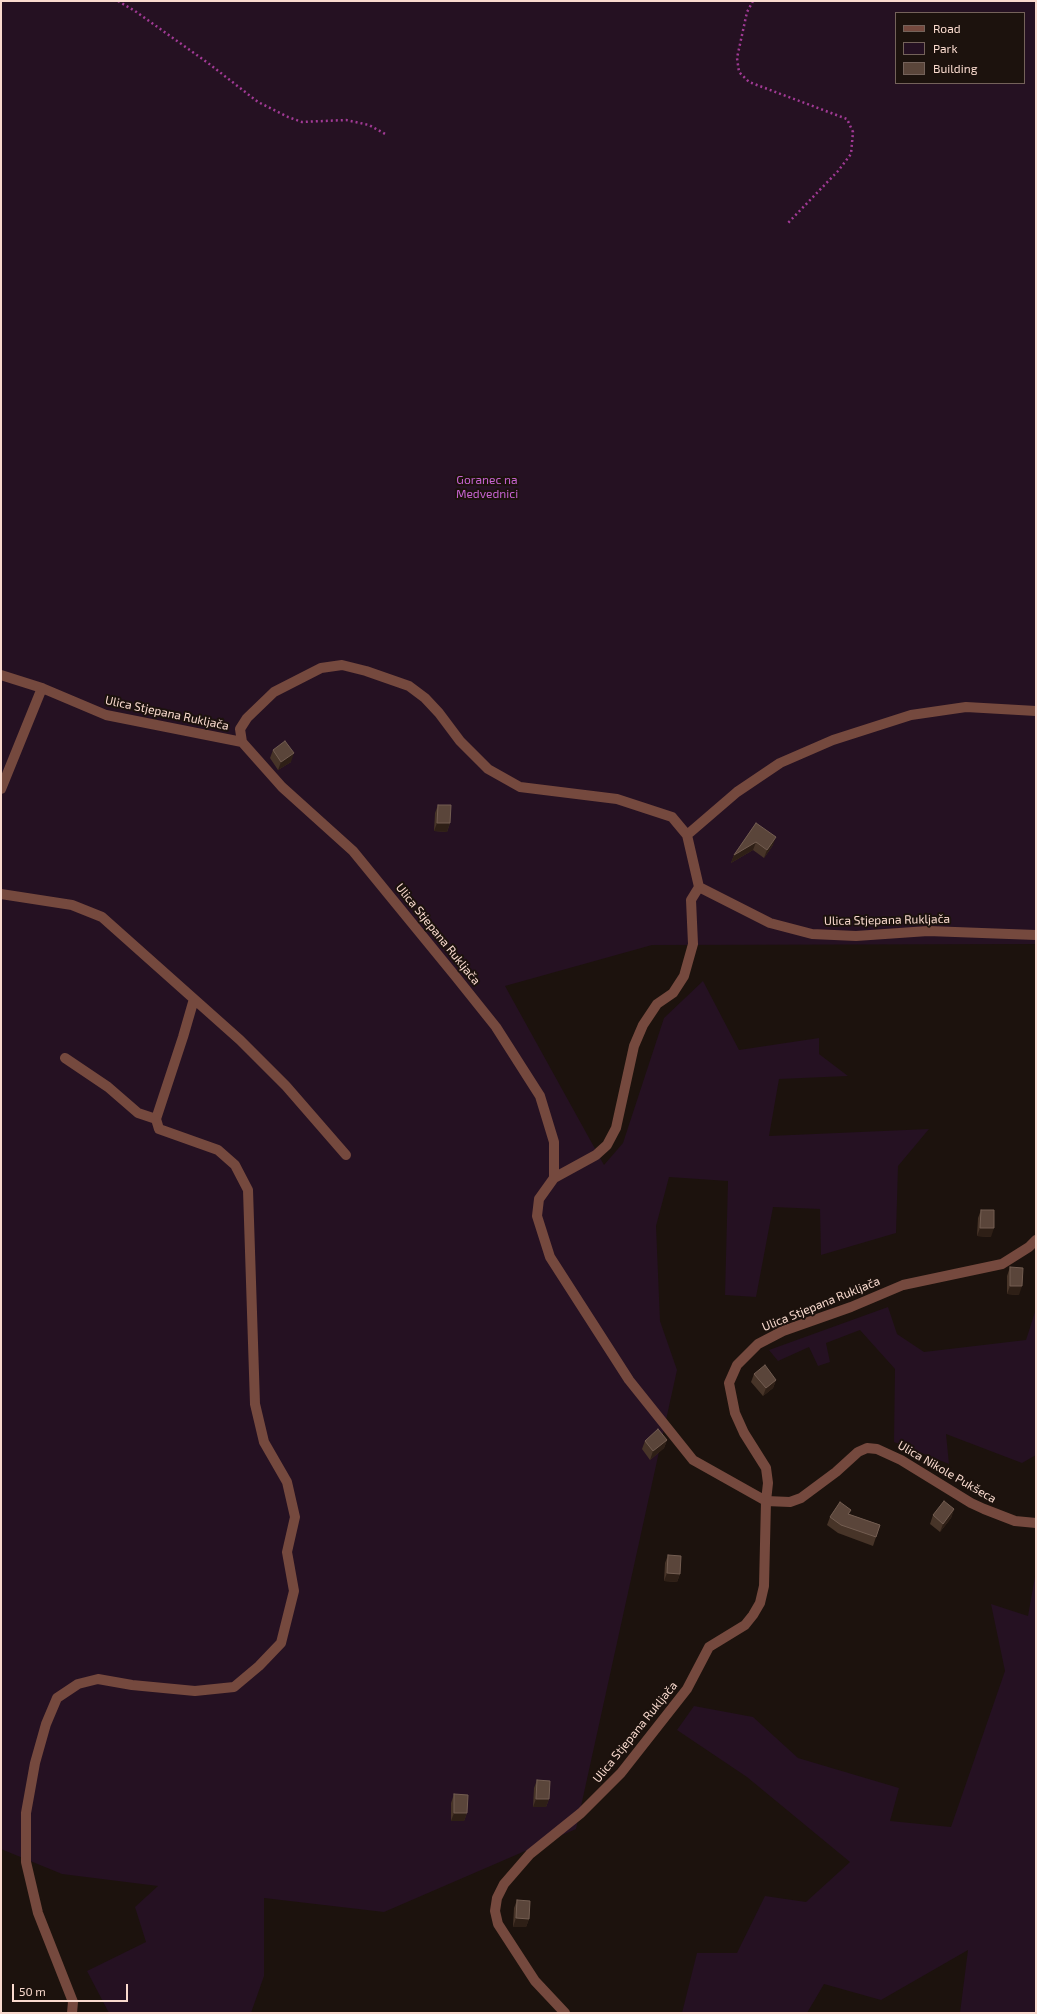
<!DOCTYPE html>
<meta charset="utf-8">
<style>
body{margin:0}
#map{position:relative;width:1037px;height:2014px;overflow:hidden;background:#1c120d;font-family:"Exo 2",sans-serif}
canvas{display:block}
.frame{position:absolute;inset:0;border:2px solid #f9dace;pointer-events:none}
.legend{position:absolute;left:895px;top:12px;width:130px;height:72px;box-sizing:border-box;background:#1c120d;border:1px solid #74625a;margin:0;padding:5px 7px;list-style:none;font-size:12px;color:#f9dace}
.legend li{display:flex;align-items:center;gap:8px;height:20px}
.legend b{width:20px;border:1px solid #74625a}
.scale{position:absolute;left:12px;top:1984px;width:116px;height:18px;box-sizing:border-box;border:2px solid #f9dace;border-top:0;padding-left:5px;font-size:12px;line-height:14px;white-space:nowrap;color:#f9dace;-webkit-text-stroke:3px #1c120d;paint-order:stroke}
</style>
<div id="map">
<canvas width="1037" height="2014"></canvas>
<div class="frame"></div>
<ul class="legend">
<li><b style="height:5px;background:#75493e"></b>Road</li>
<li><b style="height:11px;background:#251122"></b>Park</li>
<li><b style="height:11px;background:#5a453a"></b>Building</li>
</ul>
<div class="scale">50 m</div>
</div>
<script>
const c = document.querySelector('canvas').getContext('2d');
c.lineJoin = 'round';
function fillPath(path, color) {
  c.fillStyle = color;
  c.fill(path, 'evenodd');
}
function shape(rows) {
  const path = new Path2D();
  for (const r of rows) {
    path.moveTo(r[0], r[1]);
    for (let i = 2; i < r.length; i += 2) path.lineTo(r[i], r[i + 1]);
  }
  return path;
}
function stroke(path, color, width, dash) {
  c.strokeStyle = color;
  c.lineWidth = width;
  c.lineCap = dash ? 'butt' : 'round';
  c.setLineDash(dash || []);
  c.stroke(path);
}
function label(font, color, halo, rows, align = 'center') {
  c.font = font + ' "Exo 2",sans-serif';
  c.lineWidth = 4;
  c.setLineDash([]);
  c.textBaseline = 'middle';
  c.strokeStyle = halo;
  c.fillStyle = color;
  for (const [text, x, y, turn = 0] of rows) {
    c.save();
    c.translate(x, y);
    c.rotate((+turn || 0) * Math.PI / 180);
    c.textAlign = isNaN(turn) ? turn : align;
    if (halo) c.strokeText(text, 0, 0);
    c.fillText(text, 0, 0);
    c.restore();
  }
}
const green = shape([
 [1,1,1036,1,1036,944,652,945,505,986,604,1165,623,1143,664,1018,703,981,739,1050,819,1038,819,1054,848,1076,779,1079,769,1136,929,1129,898,1166,896,1233,821,1255,820,1209,773,1207,756,1297,725,1295,728,1181,669,1177,656,1226,660,1321,677,1370,576,1829,384,1912,264,1898,264,1976,251,2013,109,2013,87,1971,146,1942,135,1907,158,1886,62,1874,1,1849],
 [896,13,1024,13,1024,83,896,83],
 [888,1307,897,1334,924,1352,1026,1340,1036,1309,1036,1455,1022,1463,946,1434,949,1464,894,1442,895,1369,860,1330,826,1343,830,1362,818,1366,809,1347,778,1361,769,1350],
 [1036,1571,1036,2013,960,2013,968,1950,881,2000,824,1984,807,2013,682,2013,697,1953,737,1953,765,1896,806,1902,850,1862,747,1777,677,1730,694,1706,753,1717,798,1758,899,1788,890,1821,951,1827,1005,1671,991,1604,1028,1616]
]);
const path = shape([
 [118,1,135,11,208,63,258,102,288,117,302,122,346,120,369,125,387,135],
 [753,1,747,12,737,58,739,72,749,82,847,119,853,132,851,154,838,171,787,224]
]);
const minor = shape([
 [1,675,42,688,106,715,242,742],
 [1,789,42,688],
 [687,835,737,792,780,763,833,740,911,715,966,707,1036,711],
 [1,894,72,905,102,917,194,999,183,1037,156,1119,159,1129,218,1150,235,1165,248,1190,255,1404,264,1442,287,1482,295,1517,287,1552,294,1591,281,1643,259,1666,234,1687,195,1691,132,1685,98,1679,78,1684,57,1698,46,1724,35,1763,26,1813,26,1862,38,1913,73,2002,72,2013],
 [194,999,240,1040,286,1086,346,1155],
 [65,1058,108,1087,138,1113,156,1119],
 [554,1178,596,1155,607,1145,616,1128,634,1046,643,1025,657,1004,673,993,684,976,693,944,691,900,699,887],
 [1036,1240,1029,1247,1002,1264,903,1285,851,1307,783,1331,758,1344,737,1365,729,1383,735,1413,744,1433,766,1468,768,1483,766,1501,790,1502,801,1498,836,1472,858,1452,867,1448,877,1449,901,1460,971,1503,984,1509,1015,1521,1036,1523],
 [565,2013,535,1981,498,1924,495,1911,497,1898,504,1884,530,1854,581,1813,621,1773,687,1689,709,1647,745,1625,753,1615,760,1603,764,1586,766,1501,693,1460,629,1380,550,1257,537,1216,539,1199,554,1178,554,1142,540,1096,496,1027,456,977,353,851,282,787,242,742,240,729,247,718,274,692,321,668,342,665,366,671,409,686,425,698,439,713,460,741,488,769,520,787,617,799,672,817,687,835,699,887,770,923,812,934,856,936,928,931,1036,935]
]);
const wall = shape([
 [273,750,291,762,278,770,270,758],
 [438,805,450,823,447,832,434,831,435,813],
 [756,823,773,845,764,858,753,850,731,863,734,855],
 [981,1210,991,1237,977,1236,978,1218],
 [1010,1267,1019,1295,1007,1294,1007,1276],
 [754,1374,776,1380,773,1388,763,1396,751,1382],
 [667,1440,664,1448,650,1460,642,1449,645,1441],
 [954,1509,951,1518,940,1532,930,1524,933,1515],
 [851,1510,849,1514,880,1525,873,1546,838,1533,827,1525,830,1517],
 [668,1555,680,1574,677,1582,664,1581,665,1563],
 [537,1780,549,1799,546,1807,533,1807,534,1788],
 [454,1794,467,1813,464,1821,451,1821,451,1803],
 [517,1900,529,1919,526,1927,513,1927,514,1908]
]);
const shadedWall = shape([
 [294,753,291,762,278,770,281,762],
 [437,823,450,823,447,832,434,831],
 [776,837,773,845,764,858,767,850],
 [756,842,753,850,731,863,734,855],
 [980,1228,994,1228,991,1237,977,1236],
 [1010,1286,1022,1286,1019,1295,1007,1294],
 [776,1380,773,1388,763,1396,766,1388],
 [667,1440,664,1448,650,1460,653,1451],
 [954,1509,951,1518,940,1532,943,1524],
 [667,1573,680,1574,677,1582,664,1581],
 [536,1799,549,1799,546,1807,533,1807],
 [454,1813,467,1813,464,1821,451,1821],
 [516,1918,529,1919,526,1927,513,1927]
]);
const building = shape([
 [285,741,294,753,281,762,273,750,285,741],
 [438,805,451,805,450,823,437,823,438,805],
 [756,823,776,837,767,850,756,842,734,855,756,823],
 [981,1210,994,1210,994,1228,980,1228,981,1210],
 [1010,1267,1023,1268,1022,1286,1010,1286,1010,1267],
 [765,1365,776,1380,766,1388,754,1374,765,1365],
 [658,1429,667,1440,653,1451,645,1441,658,1429],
 [944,1501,954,1509,943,1524,933,1515,944,1501],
 [840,1502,851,1510,848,1514,880,1525,876,1537,841,1525,830,1517,840,1502],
 [668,1555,681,1556,680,1574,667,1573,668,1555],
 [537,1780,550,1781,549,1799,536,1799,537,1780],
 [454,1794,468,1795,467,1813,454,1813,454,1794],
 [517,1900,530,1901,529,1919,516,1918,517,1900]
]);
const parkNames = [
 ["Goranec na",487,480],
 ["Medvednici",487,494]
];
const streetNames = [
 ["Ulica Stjepana Rukljača",167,713,12],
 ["Ulica Stjepana Rukljača",887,920,-1],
 ["Ulica Stjepana Rukljača",438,934,51],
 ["Ulica Stjepana Rukljača",821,1304,-22],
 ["Ulica Nikole Pukšeca",947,1472,30],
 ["Ulica Stjepana Rukljača",635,1732,-51]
];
fillPath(green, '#251122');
stroke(path, '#a13a95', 2.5, [2, 3]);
stroke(minor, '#75493e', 10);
fillPath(wall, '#473428');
fillPath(shadedWall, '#2e1f16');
fillPath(building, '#5a453a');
stroke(building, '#735d51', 1);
label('12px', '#c763d0', '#1c120d', parkNames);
label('12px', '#f9dace', '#1c120d', streetNames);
</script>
